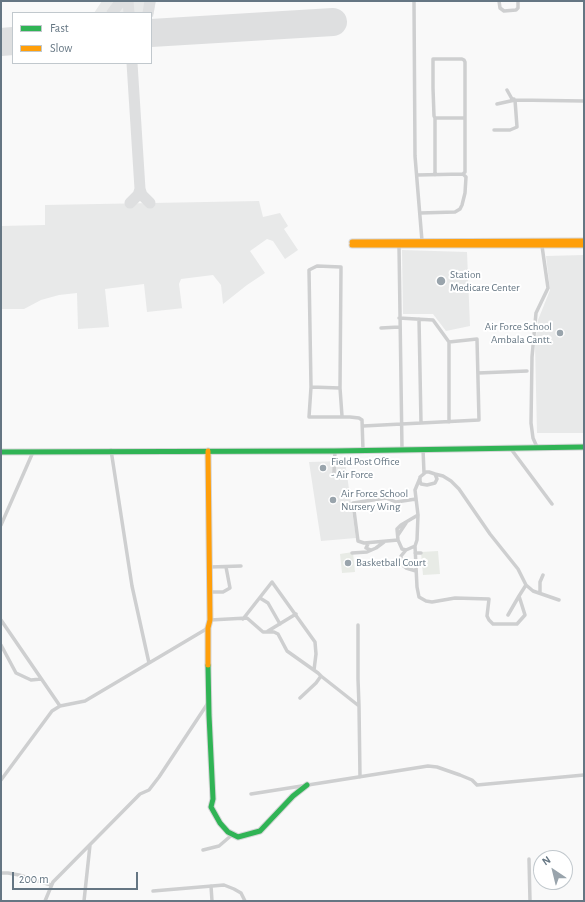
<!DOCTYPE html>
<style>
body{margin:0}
#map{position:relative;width:585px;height:902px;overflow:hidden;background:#f9f9f9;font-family:"Alegreya Sans",sans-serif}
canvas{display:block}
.frame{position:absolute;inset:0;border:2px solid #657683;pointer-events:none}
.legend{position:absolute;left:12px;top:12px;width:140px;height:52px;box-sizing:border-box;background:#fff;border:1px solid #c1c8cd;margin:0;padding:5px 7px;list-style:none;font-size:12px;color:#657683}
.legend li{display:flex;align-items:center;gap:8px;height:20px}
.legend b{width:20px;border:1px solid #c1c8cd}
.north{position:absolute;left:533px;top:850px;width:40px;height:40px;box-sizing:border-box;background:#fff;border:1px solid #c1c8cd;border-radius:50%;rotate:325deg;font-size:11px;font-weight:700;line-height:16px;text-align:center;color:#657683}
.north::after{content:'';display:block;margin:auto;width:14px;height:18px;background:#99a4ac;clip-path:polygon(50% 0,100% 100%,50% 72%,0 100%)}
.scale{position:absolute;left:12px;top:872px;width:126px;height:18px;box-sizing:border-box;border:2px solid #657683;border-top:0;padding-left:5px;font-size:12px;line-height:14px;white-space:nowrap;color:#657683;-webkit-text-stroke:3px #fff;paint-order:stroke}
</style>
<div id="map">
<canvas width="585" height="902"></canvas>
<div class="frame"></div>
<ul class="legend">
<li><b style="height:5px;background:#30b455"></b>Fast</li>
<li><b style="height:5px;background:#ff9f0a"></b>Slow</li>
</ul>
<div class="north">N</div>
<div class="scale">200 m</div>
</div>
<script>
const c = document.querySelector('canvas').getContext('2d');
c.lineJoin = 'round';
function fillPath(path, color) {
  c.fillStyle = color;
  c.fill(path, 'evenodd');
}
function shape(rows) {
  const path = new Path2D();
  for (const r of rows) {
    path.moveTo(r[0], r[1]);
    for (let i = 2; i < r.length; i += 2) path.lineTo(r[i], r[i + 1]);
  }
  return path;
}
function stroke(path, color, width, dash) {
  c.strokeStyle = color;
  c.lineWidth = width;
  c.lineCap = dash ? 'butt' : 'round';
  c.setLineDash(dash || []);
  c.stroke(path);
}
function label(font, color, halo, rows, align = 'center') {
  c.font = font + ' "Alegreya Sans",sans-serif';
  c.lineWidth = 4;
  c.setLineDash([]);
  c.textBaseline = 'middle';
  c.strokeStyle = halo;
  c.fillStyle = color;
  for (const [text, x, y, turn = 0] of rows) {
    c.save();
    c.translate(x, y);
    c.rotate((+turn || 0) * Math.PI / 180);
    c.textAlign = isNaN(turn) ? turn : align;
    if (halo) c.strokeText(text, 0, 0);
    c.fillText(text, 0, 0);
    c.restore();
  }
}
const built = shape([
 [102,1,156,1,153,17,151,17,151,13,94,13],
 [259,201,263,217,280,213,288,226,284,229,298,250,285,259,273,241,267,239,250,251,265,273,247,285,223,304,221,285,213,275,181,279,179,284,182,308,184,308,147,312,144,284,105,289,109,327,78,329,77,293,59,295,41,300,24,309,1,309,1,226,45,225,45,205],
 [402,250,467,252,470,326,446,331,433,314,403,314],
 [584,255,584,433,537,433,535,345,538,320,550,290,546,256],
 [345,461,356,538,321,541,309,462]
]);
const green = shape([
 [438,551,440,574,423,575,421,552],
 [353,552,355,572,342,573,340,554]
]);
const taxiway = shape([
 [128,1,129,13],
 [112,13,121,1],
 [148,13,150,1],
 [140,189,142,195,150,203],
 [130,203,138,195,140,189,132,63]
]);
const runway = shape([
 [151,33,333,22],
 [1,42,13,41]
]);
const street = shape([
 [414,1,415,156,422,241],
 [499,1,500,8,504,11,516,10,518,8,518,1],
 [507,90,512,99,514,99],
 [497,104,515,100],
 [435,118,434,116,433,88,433,59,462,59,464,60,465,62,465,118],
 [494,130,510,130,517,127,515,100,584,101],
 [417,175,463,174,466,177,465,193,462,205,460,209,455,212,420,213],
 [435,175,435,118,465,118,465,172,463,174],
 [399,246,402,449],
 [419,319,421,423],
 [381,328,399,327],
 [449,342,449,422],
 [478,373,527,371],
 [311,387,340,388],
 [342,416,340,388,341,267,317,266,309,270,311,387,309,417,350,417,359,418,362,420,363,450],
 [363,426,479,420,477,339,449,342,433,320,399,318],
 [537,447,533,438,531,423,532,357,536,313,548,288,542,246],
 [423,449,424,473],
 [511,449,552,504],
 [111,450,132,586,149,663],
 [426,472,429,472,435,474,437,479,435,483,427,485,421,484,420,481,420,477,426,472],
 [334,473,335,451],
 [420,478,415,490,418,515,417,540,415,546,417,587,419,597,426,601,432,602,455,598,489,599,487,616,489,620,493,624,517,624,525,615,519,596,526,585,518,569,490,534,459,489,451,481,443,476,435,474],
 [416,499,396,502,386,498,353,503,358,541,364,543,398,540,397,529,401,525,418,515],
 [1,525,33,452],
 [398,535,406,523],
 [398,540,402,549,406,550,415,546],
 [366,543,368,544,366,548,371,550],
 [406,550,401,556,401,564,406,568,416,571],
 [352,553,367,552,376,548,384,542],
 [415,553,421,553],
 [210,567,241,566],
 [526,585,533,591,559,600],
 [210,592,223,592,230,588,226,567],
 [540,593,540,582,543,575],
 [260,598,268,603,280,624],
 [508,615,519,596],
 [243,619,272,582,315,642,316,654,314,670],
 [1,620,60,706],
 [210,620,247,618,263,632,274,632,278,634,287,651,318,673,321,676,316,683,300,698],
 [268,631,296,614],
 [1,645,16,673,31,680,41,679],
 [321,676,359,706,358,679,358,625],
 [359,706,360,777],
 [1,780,52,711,60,706,85,701,208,628],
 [251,794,428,766,437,767,460,775,472,780,477,785,584,775],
 [203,850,219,846,233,834],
 [529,859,530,901],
 [1,873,8,873,19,875,51,885],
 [211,886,212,901],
 [153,891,224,885,234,889,241,893,245,901],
 [45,901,53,882,140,794,149,790,159,777,208,703],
 [84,901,90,845]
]);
const fast = shape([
 [1,452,335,451,584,447],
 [208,665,209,715,213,799,211,807,220,823,228,832,238,837,260,831,293,796,307,785]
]);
const slow = shape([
 [352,242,584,241],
 [352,245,584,245],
 [208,451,210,620,208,628,208,665]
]);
const markers = [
 [441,281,5,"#99a4ac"],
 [560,333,4,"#99a4ac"],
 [323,468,4,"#99a4ac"],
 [333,500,4,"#99a4ac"],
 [348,563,4,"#99a4ac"]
];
const poiNames = [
 ["Station",450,275],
 ["Medicare Center",450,288],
 ["Air Force School",552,327,"right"],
 ["Ambala Cantt.",552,340,"right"],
 ["Field Post Office",331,462],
 ["- Air Force",331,475],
 ["Air Force School",341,494],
 ["Nursery Wing",341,507],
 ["Basketball Court",356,563]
];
fillPath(built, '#e8e9e9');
fillPath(green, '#e8ebe6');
stroke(taxiway, '#dedfe0', 11);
stroke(runway, '#dedfe0', 28);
stroke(fast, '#d5d6d7', 7);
stroke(slow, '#d5d6d7', 7);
stroke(street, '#cecfd0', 3.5);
stroke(fast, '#30b455', 5);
stroke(slow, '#ff9f0a', 5);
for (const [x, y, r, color] of markers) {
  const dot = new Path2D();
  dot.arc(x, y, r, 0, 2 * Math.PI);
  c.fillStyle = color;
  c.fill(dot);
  stroke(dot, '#fff', 1.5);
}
label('11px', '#657683', '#fff', poiNames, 'left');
</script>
